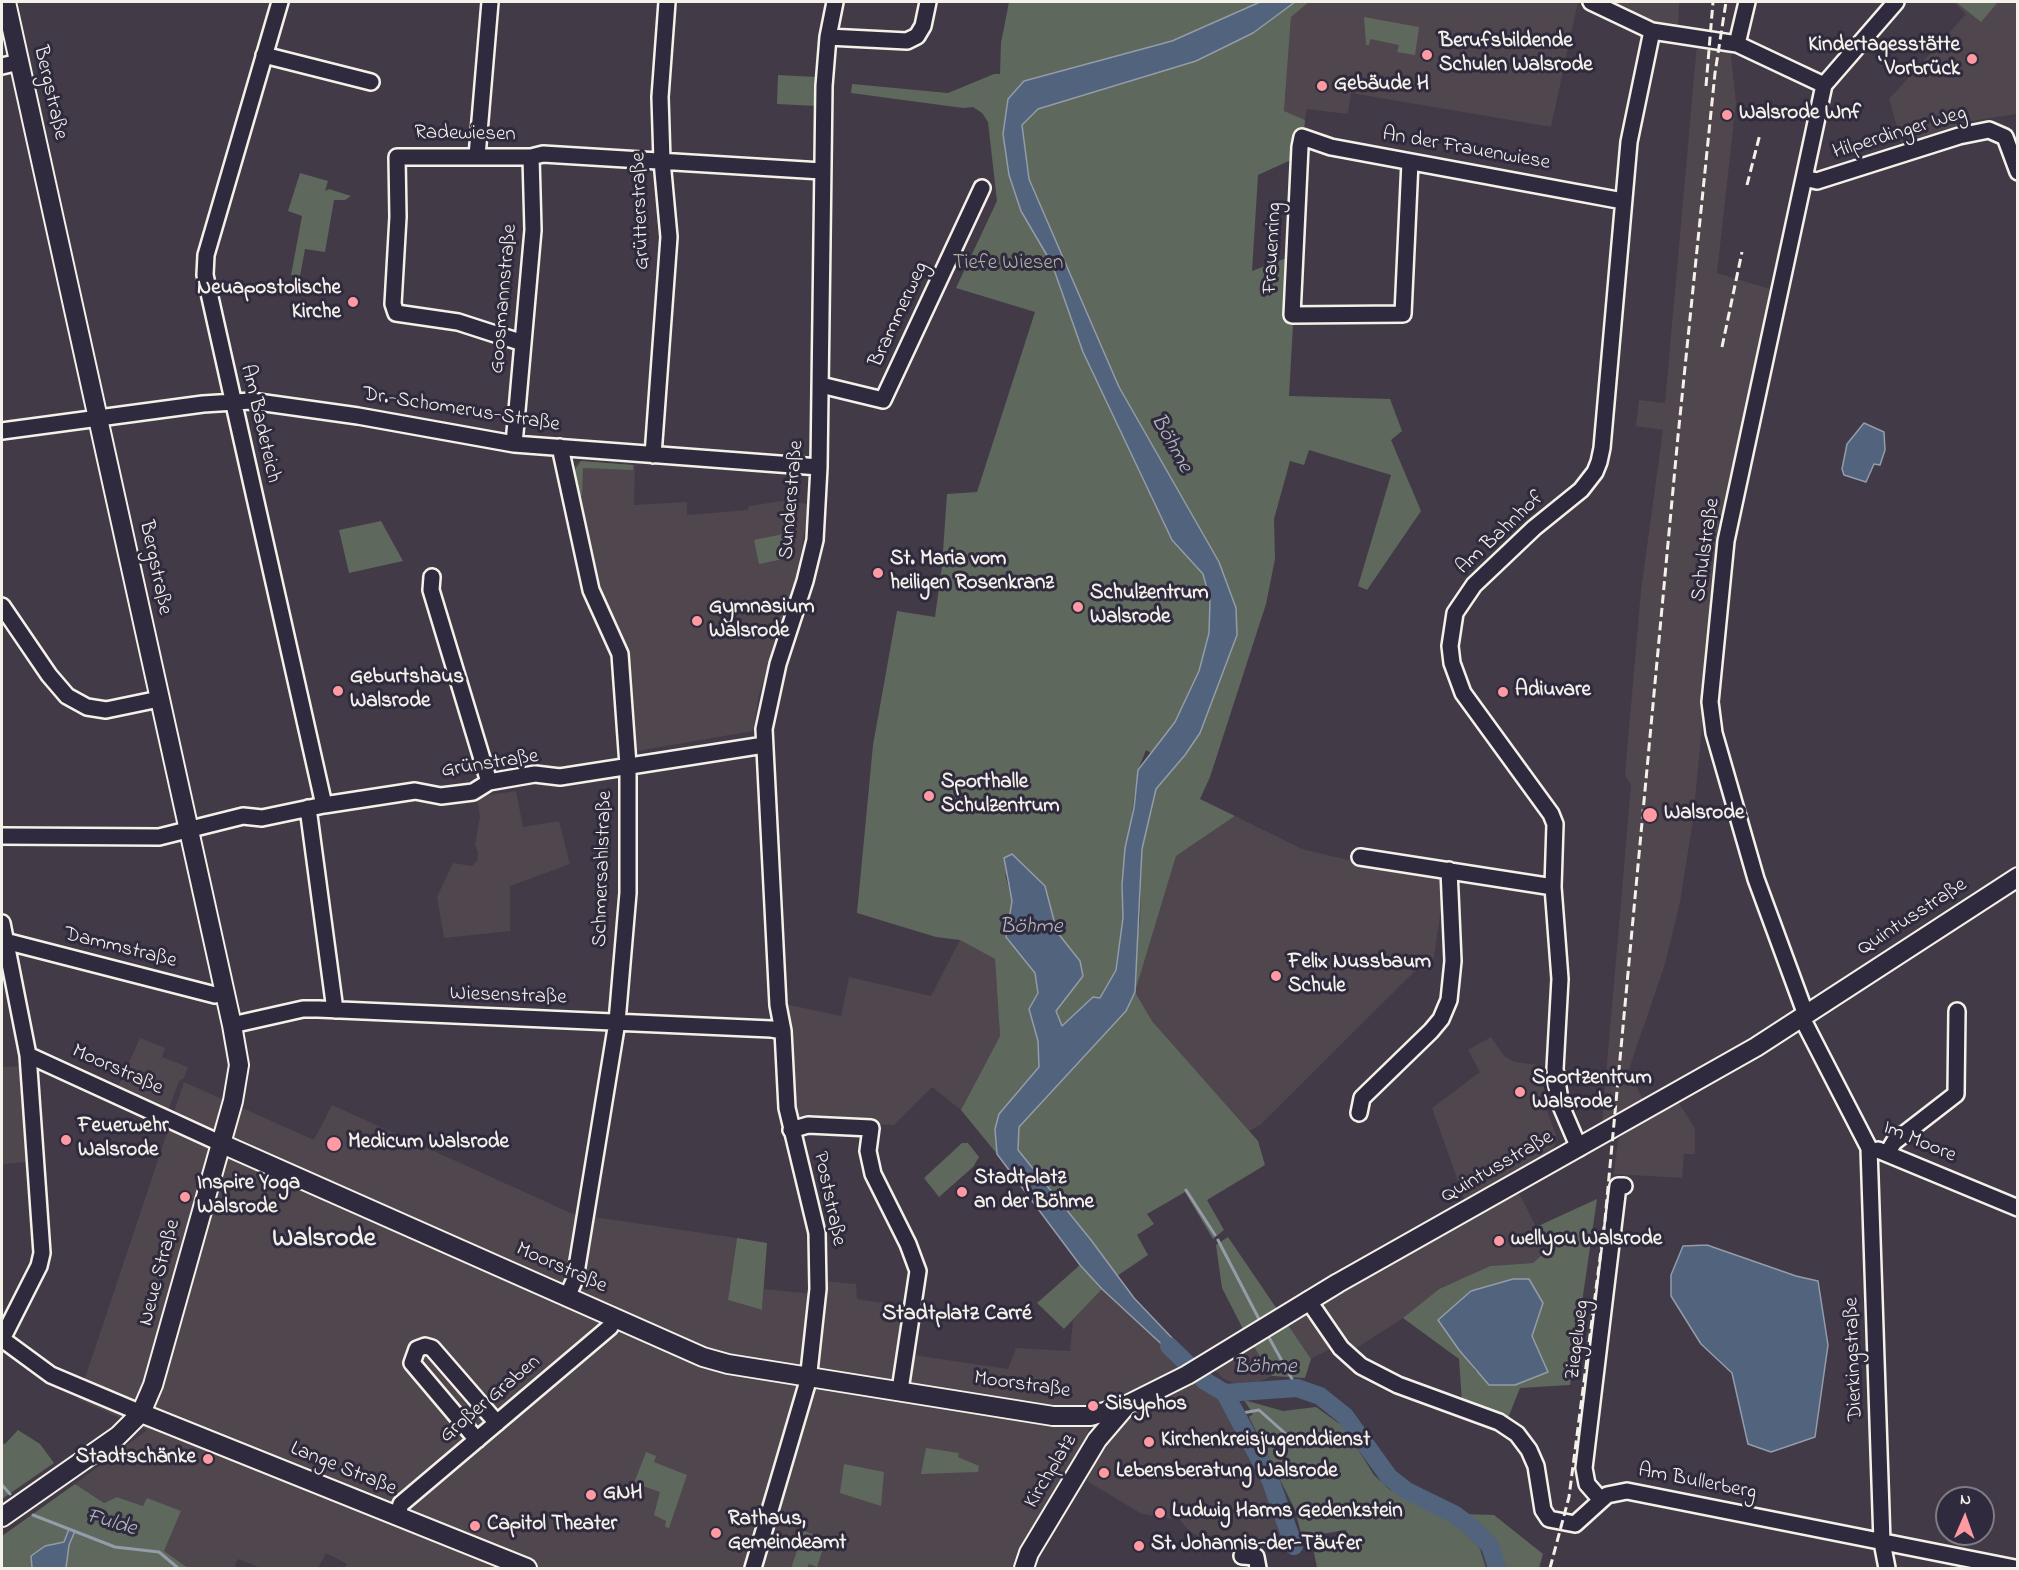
<!DOCTYPE html>
<meta charset="utf-8">
<style>
body{margin:0}
#map{position:relative;width:2019px;height:1570px;overflow:hidden;background:#423a47;font-family:"Indie Flower",sans-serif}
canvas{display:block}
.frame{position:absolute;inset:0;border:3px solid #f4f1e8;pointer-events:none}
.north{position:absolute;left:1935px;top:1486px;width:60px;height:60px;box-sizing:border-box;background:#2f2a3d;border:2px solid #7e7a81;border-radius:50%;rotate:2deg;font-size:16px;font-weight:700;line-height:24px;text-align:center;color:#f4f1e8}
.north::after{content:'';display:block;margin:auto;width:21px;height:27px;background:#ff9aa2;clip-path:polygon(50% 0,100% 100%,50% 72%,0 100%)}
</style>
<div id="map">
<canvas width="2019" height="1570"></canvas>
<div class="frame"></div>
<div class="north">N</div>
</div>
<script>
const c = document.querySelector('canvas').getContext('2d');
c.lineJoin = 'round';
function fillPath(path, color) {
  c.fillStyle = color;
  c.fill(path, 'evenodd');
}
function shape(rows) {
  const path = new Path2D();
  for (const r of rows) {
    path.moveTo(r[0], r[1]);
    for (let i = 2; i < r.length; i += 2) path.lineTo(r[i], r[i + 1]);
  }
  return path;
}
function stroke(path, color, width, dash) {
  c.strokeStyle = color;
  c.lineWidth = width;
  c.lineCap = dash ? 'butt' : 'round';
  c.setLineDash(dash || []);
  c.stroke(path);
}
function label(font, color, halo, rows, align = 'center') {
  c.font = font + ' "Indie Flower",sans-serif';
  c.lineWidth = 6;
  c.setLineDash([]);
  c.textBaseline = 'middle';
  c.strokeStyle = halo;
  c.fillStyle = color;
  for (const [text, x, y, turn = 0] of rows) {
    c.save();
    c.translate(x, y);
    c.rotate((+turn || 0) * Math.PI / 180);
    c.textAlign = isNaN(turn) ? turn : align;
    if (halo) c.strokeText(text, 0, 0);
    c.fillText(text, 0, 0);
    c.restore();
  }
}
const built = shape([
 [1309,2,1578,2,1551,127,1351,93,1348,114,1307,109,1305,120,1284,112,1291,17],
 [1613,2,1679,2,1678,28,1645,23],
 [1953,2,2017,2,2016,114,1971,121,1902,144,1889,99,1966,14],
 [1697,44,1732,47,1731,56,1736,103,1717,273,1777,291,1720,542,1693,820,1680,902,1665,964,1629,1069,1627,1080,1634,1082,1644,1101,1602,1123,1631,785,1625,775,1641,590,1663,430,1636,426,1639,400,1665,403],
 [580,461,635,465,634,505,687,502,687,515,748,510,749,506,782,501,809,504,798,569,773,656,759,694,753,731,637,751,633,748,628,664,601,600,571,474,574,466],
 [516,791,523,827,559,821,570,864,510,886,510,931,444,938,437,897,453,863,472,866,477,861,478,852,475,845,480,817,477,797],
 [1235,816,1302,849,1373,866,1446,874,1432,971,1417,969,1260,1125,1249,1131,1152,1021,1135,992,1176,856],
 [960,940,995,959,1000,1036,961,1110,932,1087,894,1125,797,1120,785,1004,841,1016,849,977,931,996],
 [1491,1037,1504,1056,1515,1062,1544,1066,1547,1111,1557,1138,1552,1151,1465,1201,1432,1108,1480,1072,1468,1050],
 [140,1038,165,1048,162,1057,188,1067,184,1078,179,1081,168,1111,117,1089],
 [20,1066,26,1162,2,1164,2,1067],
 [184,1082,314,1140,332,1105,573,1214,737,1238,728,1300,762,1310,764,1289,813,1294,813,1280,856,1284,857,1299,909,1307,900,1353,1008,1369,1016,1348,1070,1351,1073,1320,1102,1289,1183,1364,1179,1372,1100,1413,1090,1426,1084,1441,1016,1559,1015,1568,344,1568,347,1564,326,1553,318,1568,261,1568,238,1559,234,1568,188,1568,164,1551,181,1511,144,1506,118,1497,104,1503,75,1484,147,1430,78,1399],
 [1676,1099,1695,1128,1695,1154,1684,1154,1682,1178,1614,1174,1618,1139],
 [1519,1193,1536,1227,1551,1245,1533,1263,1490,1266,1439,1289,1403,1318,1346,1355,1336,1346,1311,1359,1286,1324],
 [1252,1342,1272,1376,1254,1384,1239,1385,1224,1379,1212,1368],
 [1194,1380,1217,1395,1225,1404,1266,1483,1288,1543,1252,1549,1220,1549,1189,1531,1180,1520,1142,1514,1087,1481,1096,1451,1135,1404]
]);
const green = shape([
 [1009,2,1260,2,1172,41,1024,81,1008,99,1003,134,1021,211,1052,264,1083,352,1172,540,1203,574,1210,600,1209,633,1199,671,1175,722,1151,753,1146,750,1138,770,1122,885,1123,918,1116,970,1100,998,1092,997,1062,1027,1056,1011,1083,976,1080,961,1057,932,1051,913,1005,874,1012,901,1010,918,1014,943,1035,973,1038,993,1029,1009,1038,1041,1039,1068,999,1114,995,1129,997,1154,961,1110,1000,1036,995,959,960,940,936,937,857,913,873,745,897,611,935,617,942,566,947,494,977,492,1035,312,956,288,997,201,988,122,982,113,973,107,963,108,851,93,852,84,948,93,994,74,1000,74,1001,43],
 [1295,2,1309,2,1291,17,1284,111,1305,120,1302,155,1258,175,1252,271,1297,254,1289,396,1390,399,1402,431,1391,440,1421,511,1367,590,1358,586,1391,475,1309,450,1304,465,1290,461,1274,519,1275,559,1266,604,1210,777,1200,799,1235,816,1176,856,1135,992,1152,1021,1258,1141,1265,1165,1207,1200,1224,1230,1213,1239,1185,1192,1147,1214,1154,1224,1137,1235,1148,1255,1117,1276,1091,1240,1017,1150,1019,1127,1126,1011,1140,920,1142,849,1156,788,1185,755,1225,668,1237,635,1236,608,1219,562,1119,387,1029,179,1022,125,1038,109,1196,61,1253,33],
 [1956,2,1998,2,1981,22],
 [1364,17,1419,27,1415,55,1397,52,1399,45,1370,39,1369,45,1366,45],
 [778,75,817,77,816,106,777,104],
 [300,173,328,181,325,191,329,189,351,196,345,200,334,200,325,252,305,249,300,276,291,275,302,216,288,211],
 [581,461,633,465,633,470,583,468,582,496,575,494,572,474],
 [381,521,403,561,349,573,339,530],
 [788,533,793,557,759,564,754,540],
 [962,1143,968,1143,979,1157,973,1167,939,1197,924,1178],
 [1597,1199,1570,1385,1520,1388,1508,1418,1462,1402,1459,1359,1403,1318,1439,1289,1490,1266,1533,1263,1551,1246,1536,1227],
 [1543,1303,1531,1336,1476,1372,1439,1320],
 [1228,1237,1311,1359,1305,1378,1272,1376,1242,1327,1222,1288,1216,1245],
 [737,1238,767,1243,762,1310,728,1300],
 [1080,1265,1102,1289,1064,1329,1037,1303],
 [1244,1400,1283,1411,1316,1407,1344,1427,1374,1475,1389,1489,1460,1526,1480,1549,1486,1568,1317,1568,1314,1552,1348,1546,1346,1530,1302,1537,1295,1510,1249,1417,1253,1414],
 [18,1430,40,1444,54,1463,2,1499,2,1443,5,1444],
 [926,1448,959,1453,958,1457,979,1466,978,1472,921,1474],
 [646,1452,656,1456,654,1462,687,1475,669,1528,665,1527,666,1521,654,1515,660,1492,634,1483],
 [844,1464,884,1472,881,1506,840,1493],
 [75,1484,104,1503,117,1497,143,1506,147,1498,181,1511,164,1551,188,1568,2,1568,2,1536],
 [1462,1514,1494,1515,1543,1554,1539,1568,1505,1568,1491,1537],
 [804,1531,826,1539,817,1567,809,1564,807,1568,791,1568]
]);
const water = shape([
 [1260,2,1295,2,1253,33,1196,61,1038,109,1022,125,1029,179,1119,387,1219,562,1236,608,1237,635,1200,733,1185,755,1156,789,1142,849,1135,992,1126,1011,1019,1127,1018,1150,1091,1240,1134,1298,1192,1359,1183,1364,1102,1289,1080,1265,997,1154,995,1129,999,1114,1039,1067,1038,1041,1029,1009,1038,993,1035,973,1006,937,1012,901,1004,858,1012,854,1045,886,1057,932,1080,961,1083,976,1056,1011,1062,1026,1093,997,1100,998,1116,970,1123,918,1122,885,1125,848,1134,808,1138,770,1175,722,1199,671,1209,633,1210,600,1203,574,1172,540,1083,352,1052,264,1021,211,1009,175,1003,134,1008,99,1024,81,1172,41,1260,2],
 [1864,423,1884,432,1885,450,1880,465,1874,464,1866,482,1844,475,1842,469,1847,444,1864,423],
 [1707,1245,1796,1276,1818,1281,1828,1345,1815,1437,1771,1452,1748,1444,1732,1373,1701,1344,1671,1296,1671,1275,1683,1246,1707,1245],
 [1513,1279,1529,1279,1543,1303,1532,1336,1548,1372,1515,1385,1489,1385,1459,1350,1438,1320,1471,1291,1513,1279],
 [69,1529,75,1531,69,1545,66,1568,32,1568,31,1556,45,1546,64,1542,69,1529]
]);
const stream = shape([
 [1186,1190,1215,1235],
 [1218,1240,1261,1323],
 [1267,1334,1297,1388],
 [1237,1414,1259,1410,1297,1444,1305,1446,1360,1435],
 [2,1485,10,1494],
 [33,1515,115,1547,159,1552,178,1568]
]);
const river = shape([
 [1169,1346,1205,1381,1225,1393,1297,1388,1320,1396,1345,1416,1389,1477,1407,1491,1454,1514,1470,1526,1490,1546,1497,1568],
 [1225,1393,1270,1479,1294,1546]
]);
const minor = shape([
 [280,2,206,255,205,275,324,805],
 [1591,2,1652,31,1737,44,1824,85],
 [828,37,907,41,917,36,923,26,928,2],
 [1737,44,1747,2],
 [264,55,371,82],
 [2,66,19,62],
 [477,156,490,2],
 [1410,162,1403,314,1292,315,1300,147,1302,137,1331,147,1401,160,1574,192,1623,201],
 [1804,178,1817,181,1959,136,1989,130,2005,137,2018,172],
 [523,343,458,322,396,313,393,304,398,217,397,157,531,157,543,154,822,171],
 [821,385,883,400,982,188],
 [2,431,203,404,251,401,358,416,514,444,819,467],
 [514,444,533,230,531,157],
 [560,447,591,590,620,654,628,765,628,893,617,1022,575,1279,567,1297],
 [653,455,669,237,662,161,660,97,667,2],
 [432,577,431,590,489,782],
 [2,606,49,675,67,696,87,707,106,710,159,699],
 [308,808,335,1010],
 [2,836,159,837,243,816,262,818,324,805,415,791,441,796,473,792,489,782,535,774,560,777,764,745],
 [1360,857,1553,887],
 [2,923,28,1055,42,1253,39,1266,2,1339],
 [5,941,215,995,225,993],
 [1806,1015,1756,879,1714,733,1710,702,1726,541,1824,85,1896,2],
 [1802,1018,1869,1148],
 [232,1025,303,1009,318,1009,771,1029,783,1031],
 [28,1055,220,1143],
 [1359,1113,1362,1098,1431,1031,1441,1019,1449,1000,1453,961,1449,870],
 [791,1130,808,1125,871,1128,868,1151,873,1174,908,1244,918,1271,900,1390],
 [1579,1148,1561,1106,1555,1069,1560,979,1553,887,1555,824,1551,814,1463,693,1452,663,1450,646,1455,613,1474,585,1534,528,1581,490,1595,472,1599,462,1602,448,1629,142,1652,31],
 [1869,1148,1882,1542,1887,1568],
 [1878,1150,2018,1208],
 [1888,1152,1894,1142,1956,1094,1957,1011],
 [1308,1300,1341,1348,1361,1366,1398,1385,1499,1422,1517,1434,1529,1450,1536,1466,1543,1510,1549,1519,1575,1524,1607,1495,1627,1491,2015,1568],
 [2,1339,51,1375,141,1413],
 [477,1440,412,1363,417,1349,425,1346,432,1348,497,1423],
 [1601,1500,1587,1484,1584,1468,1618,1186,1624,1186],
 [397,1516,401,1504,610,1327,615,1318],
 [1242,1556,1256,1557,1258,1568],
 [753,1568,808,1381,818,1289,817,1233,787,1108,783,1031,778,1005,764,729,778,664,805,581,815,540,819,467,824,86,828,37,835,2]
]);
const major = shape([
 [220,1143,703,1357,728,1364,1053,1416,1091,1416,1127,1405,1187,1375,1338,1283,1756,1047,2018,877],
 [141,1413,527,1568],
 [2,1517,118,1436,141,1413,153,1385,233,1101,239,1065,232,1025,6,2],
 [1024,1568,1029,1553,1097,1440,1126,1406]
]);
const rail = shape([
 [1706,86,1713,2],
 [1747,185,1760,134],
 [1722,347,1742,252],
 [1550,1568,1569,1497,1605,1220,1678,436,1715,73,1726,2]
]);
const markers = [
 [1427,55,6,"#ff9aa2"],
 [1972,59,6,"#ff9aa2"],
 [1322,86,6,"#ff9aa2"],
 [1727,115,6,"#ff9aa2"],
 [353,302,6,"#ff9aa2"],
 [878,573,6,"#ff9aa2"],
 [1078,607,6,"#ff9aa2"],
 [697,621,6,"#ff9aa2"],
 [338,691,6,"#ff9aa2"],
 [1503,692,6,"#ff9aa2"],
 [929,796,6,"#ff9aa2"],
 [1650,815,8,"#ff9aa2"],
 [1276,976,6,"#ff9aa2"],
 [1520,1092,6,"#ff9aa2"],
 [66,1140,6,"#ff9aa2"],
 [334,1144,8,"#ff9aa2"],
 [962,1192,6,"#ff9aa2"],
 [185,1197,6,"#ff9aa2"],
 [1499,1241,6,"#ff9aa2"],
 [1093,1406,6,"#ff9aa2"],
 [1149,1442,6,"#ff9aa2"],
 [208,1459,6,"#ff9aa2"],
 [1104,1473,6,"#ff9aa2"],
 [591,1495,6,"#ff9aa2"],
 [1160,1513,6,"#ff9aa2"],
 [475,1526,6,"#ff9aa2"],
 [716,1533,6,"#ff9aa2"],
 [1139,1546,6,"#ff9aa2"]
];
const poiNames = [
 ["Berufsbildende",1439,43],
 ["Schulen Walsrode",1439,67],
 ["Kindertagesstätte",1960,47,"right"],
 ["Vorbrück",1960,71,"right"],
 ["Gebäude H",1334,86],
 ["Walsrode Wnf",1739,115],
 ["Neuapostolische",341,290,"right"],
 ["Kirche",341,314,"right"],
 ["St. Maria vom",890,561],
 ["heiligen Rosenkranz",890,585],
 ["Schulzentrum",1090,595],
 ["Walsrode",1090,619],
 ["Gymnasium",709,609],
 ["Walsrode",709,633],
 ["Geburtshaus",350,679],
 ["Walsrode",350,703],
 ["Adiuvare",1515,692],
 ["Sporthalle",941,784],
 ["Schulzentrum",941,808],
 ["Walsrode",1664,815],
 ["Felix Nussbaum",1288,964],
 ["Schule",1288,988],
 ["Sportzentrum",1532,1080],
 ["Walsrode",1532,1104],
 ["Feuerwehr",78,1128],
 ["Walsrode",78,1152],
 ["Medicum Walsrode",348,1144],
 ["Stadtplatz",974,1180],
 ["an der Böhme",974,1204],
 ["Inspire Yoga",197,1185],
 ["Walsrode",197,1209],
 ["wellyou Walsrode",1511,1241],
 ["Sisyphos",1105,1406],
 ["Kirchenkreisjugenddienst",1161,1442],
 ["Stadtschänke",196,1459,"right"],
 ["Lebensberatung Walsrode",1116,1473],
 ["GNH",603,1495],
 ["Ludwig Harms Gedenkstein",1172,1513],
 ["Rathaus,",728,1521],
 ["Gemeindeamt",728,1545],
 ["Capitol Theater",487,1526],
 ["St. Johannis-der-Täufer",1151,1546]
];
const streetNames = [
 ["Bergstraße",49,93,77],
 ["Hilperdinger Weg",1900,134,-17],
 ["Radewiesen",465,135,1],
 ["An der Frauenwiese",1466,150,10],
 ["Grütterstraße",642,211,-92],
 ["Frauenring",1274,248,-87],
 ["Goosmannstraße",505,299,-85],
 ["Brammerweg",900,315,-65],
 ["Dr.-Schomerus-Straße",461,411,9],
 ["Am Badeteich",259,424,77],
 ["Sunderstraße",793,500,-85],
 ["Am Bahnhof",1501,534,-43],
 ["Schulstraße",1707,550,-82],
 ["Bergstraße",154,568,78],
 ["Grünstraße",490,765,-9],
 ["Schmersahlstraße",604,869,-88],
 ["Quintusstraße",1913,918,-33],
 ["Dammstraße",120,949,14],
 ["Wiesenstraße",508,997,2],
 ["Moorstraße",117,1071,24],
 ["Im Moore",1919,1143,23],
 ["Quintusstraße",1498,1168,-30],
 ["Poststraße",828,1199,78],
 ["Moorstraße",561,1269,24],
 ["Neue Straße",161,1273,-75],
 ["Ziegelweg",1579,1340,-83],
 ["Dierkingstraße",1855,1359,-92],
 ["Moorstraße",1022,1386,8],
 ["Großer Graben",491,1400,-40],
 ["Lange Straße",343,1470,22],
 ["Kirchplatz",1052,1472,-59],
 ["Am Bullerberg",1697,1483,11]
];
const parkNames = [
 ["Tiefe Wiesen",1008,265]
];
const waterNames = [
 ["Böhme",1170,444,61],
 ["Böhme",1031,928],
 ["Böhme",1265,1368],
 ["Fulde",111,1524,16]
];
const neighbourhoodNames = [
 ["Stadtplatz Carré",957,1315]
];
const districtNames = [
 ["Walsrode",324,1241]
];
fillPath(built, '#50464e');
fillPath(green, '#5f685c');
fillPath(water, '#52647d');
stroke(water, '#939ca8', 1.5);
stroke(stream, '#939ca8', 3);
stroke(river, '#52647d', 18);
stroke(minor, '#f4f1e8', 20);
stroke(major, '#f4f1e8', 22);
stroke(minor, '#2f2a3d', 15);
stroke(major, '#2f2a3d', 18);
stroke(rail, '#f4f1e8', 3, [9, 4.5]);
for (const [x, y, r, color] of markers) {
  const dot = new Path2D();
  dot.arc(x, y, r, 0, 2 * Math.PI);
  c.fillStyle = color;
  c.fill(dot);
  stroke(dot, '#2f2a3d', 2);
}
label('bold 21px', '#f4f1e8', '#2f2a3d', poiNames, 'left');
label('21px', '#f4f1e8', '#2f2a3d', streetNames);
label('21px', '#b1b3a9', '#2f2a3d', parkNames);
label('italic 22px', '#b3b9bd', '#2f2a3d', waterNames);
label('bold 22px', '#f4f1e8', '#2f2a3d', neighbourhoodNames);
label('bold 27px', '#f4f1e8', '#2f2a3d', districtNames);
</script>
